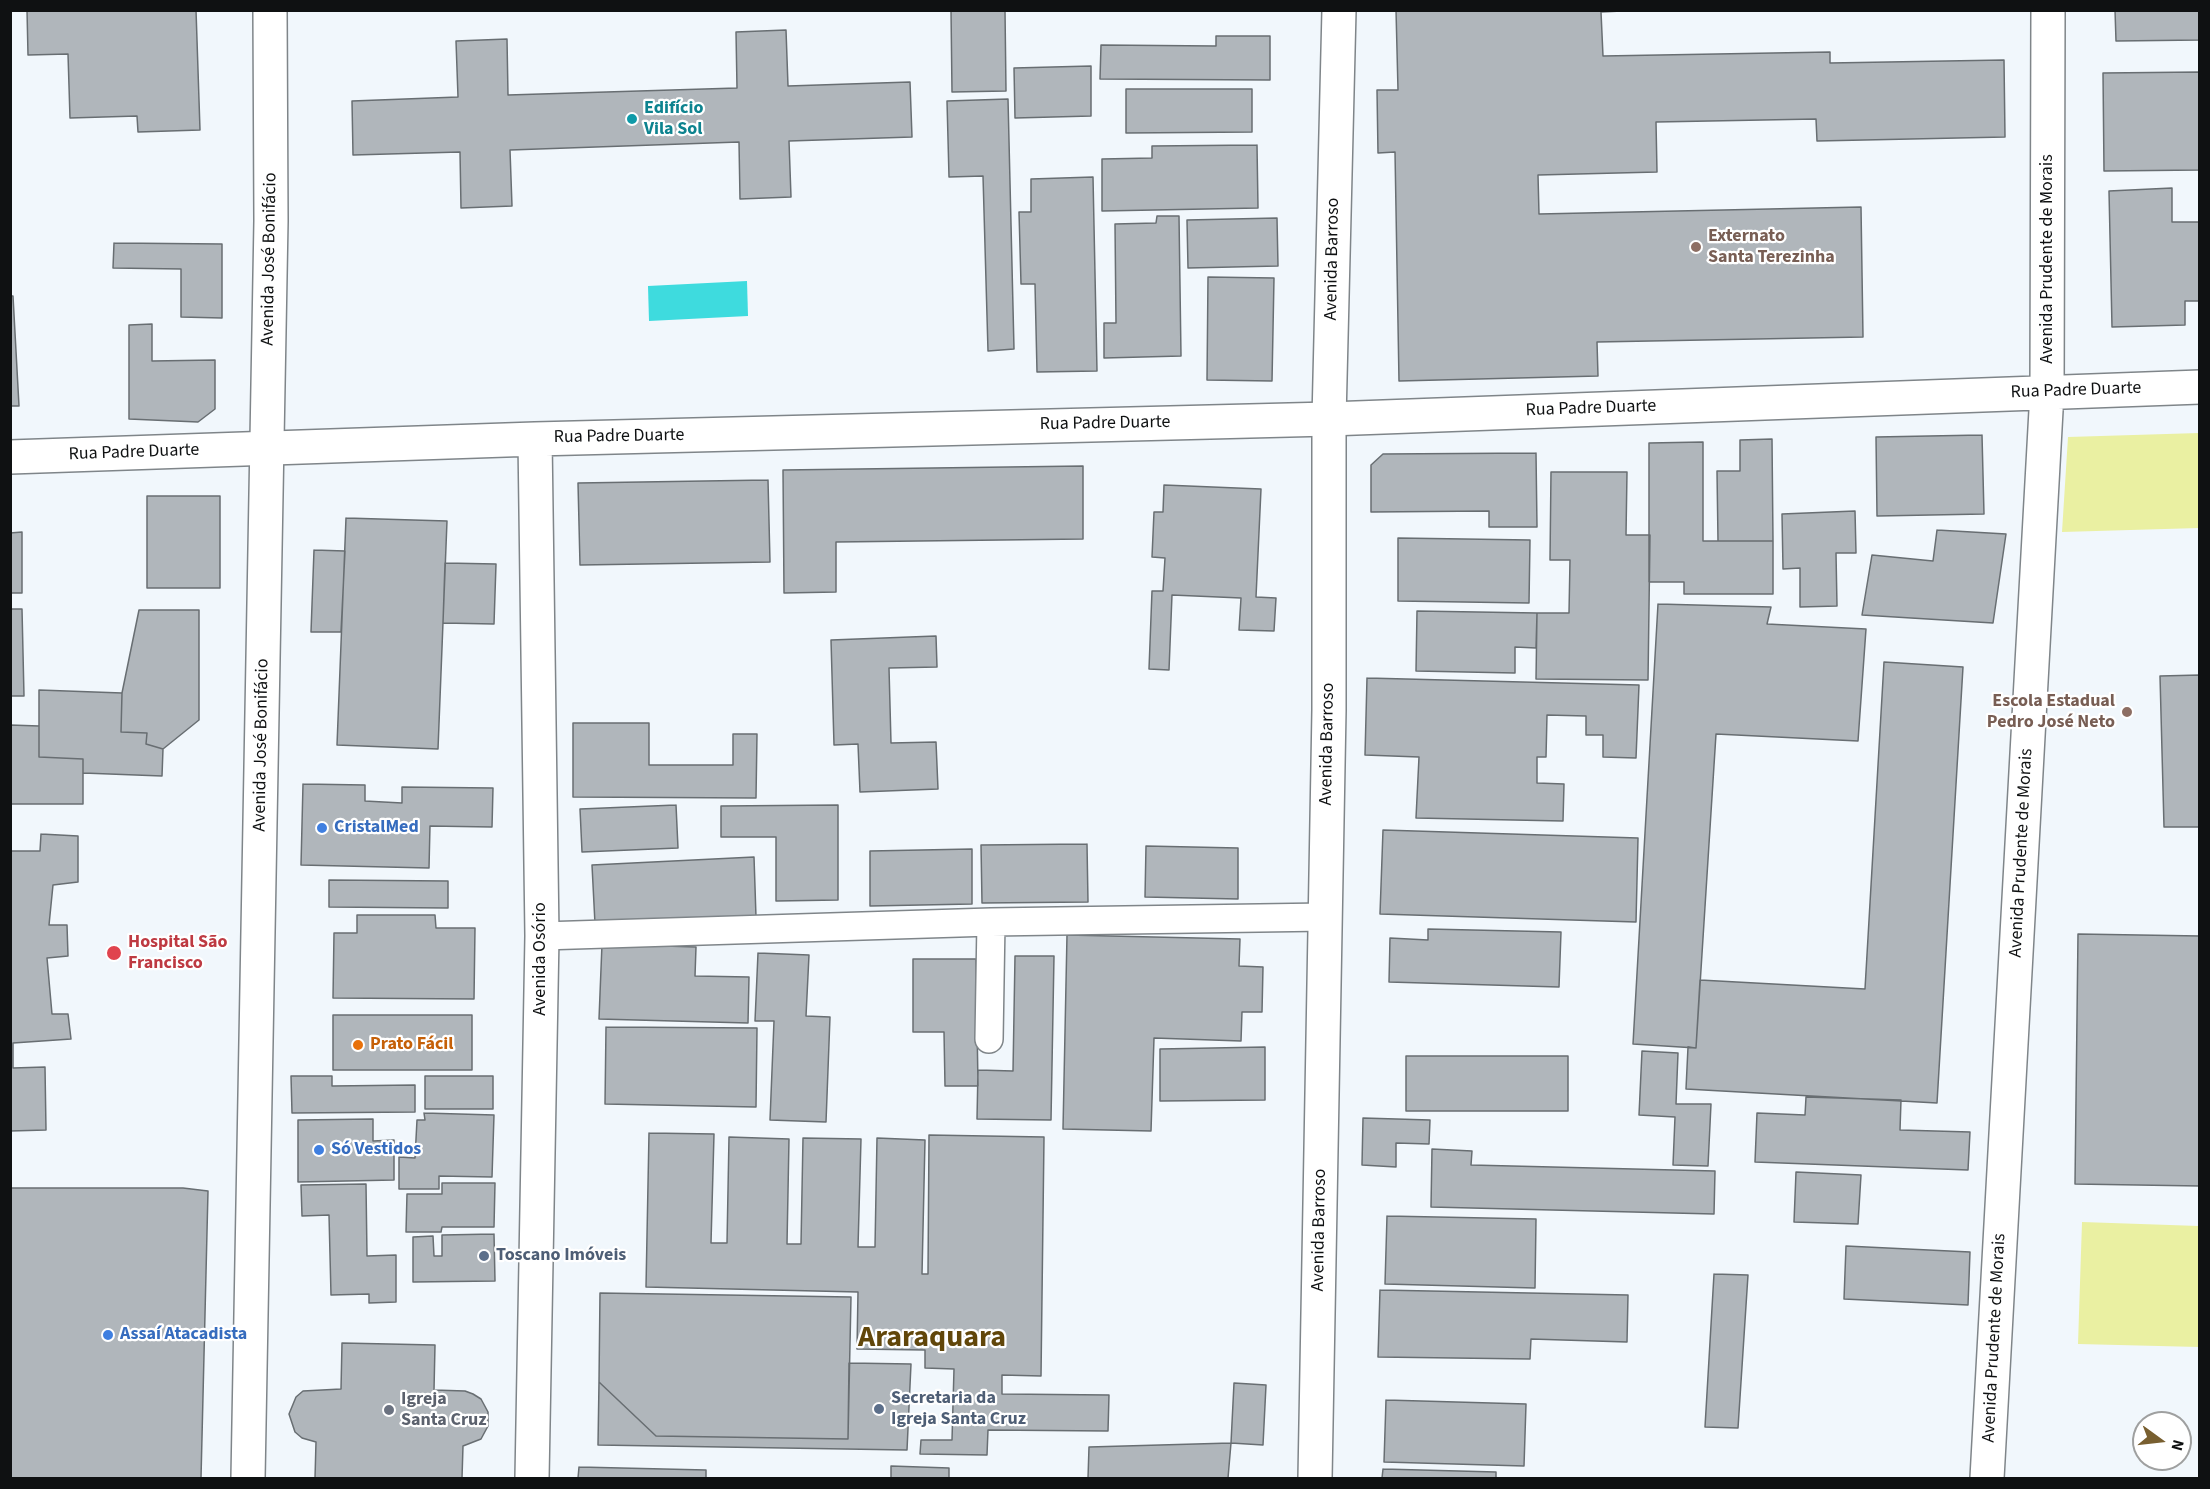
<!DOCTYPE html>
<meta charset="utf-8">
<style>
body{margin:0}
#map{position:relative;width:2210px;height:1489px;overflow:hidden;background:#f1f7fc;font-family:"Source Sans 3",sans-serif}
canvas{display:block}
.frame{position:absolute;inset:0;border:12px solid #0f1112;pointer-events:none}
.north{position:absolute;left:2132px;top:1411px;width:60px;height:60px;box-sizing:border-box;background:#fff;border:2px solid #9fa0a0;border-radius:50%;rotate:105deg;font-size:16px;font-weight:700;line-height:24px;text-align:center;color:#0f1112}
.north::after{content:'';display:block;margin:auto;width:21px;height:27px;background:#785f30;clip-path:polygon(50% 0,100% 100%,50% 72%,0 100%)}
</style>
<div id="map">
<canvas width="2210" height="1489"></canvas>
<div class="frame"></div>
<div class="north">N</div>
</div>
<script>
const c = document.querySelector('canvas').getContext('2d');
c.lineJoin = 'round';
function fillPath(path, color) {
  c.fillStyle = color;
  c.fill(path, 'evenodd');
}
function shape(rows) {
  const path = new Path2D();
  for (const r of rows) {
    path.moveTo(r[0], r[1]);
    for (let i = 2; i < r.length; i += 2) path.lineTo(r[i], r[i + 1]);
  }
  return path;
}
function stroke(path, color, width, dash) {
  c.strokeStyle = color;
  c.lineWidth = width;
  c.lineCap = dash ? 'butt' : 'round';
  c.setLineDash(dash || []);
  c.stroke(path);
}
function label(font, color, halo, rows, align = 'center') {
  c.font = font + ' "Source Sans 3",sans-serif';
  c.lineWidth = 4.5;
  c.setLineDash([]);
  c.textBaseline = 'middle';
  c.strokeStyle = halo;
  c.fillStyle = color;
  for (const [text, x, y, turn = 0] of rows) {
    c.save();
    c.translate(x, y);
    c.rotate((+turn || 0) * Math.PI / 180);
    c.textAlign = isNaN(turn) ? turn : align;
    if (halo) c.strokeText(text, 0, 0);
    c.fillText(text, 0, 0);
    c.restore();
  }
}
const green = shape([
 [2199,433,2199,528,2062,532,2068,437],
 [2082,1222,2199,1226,2199,1347,2078,1344]
]);
const water = shape([
 [747,281,748,316,649,321,648,286]
]);
const building = shape([
 [27,10,196,10,200,130,138,132,137,116,70,118,68,54,28,55,27,10],
 [951,10,1005,10,1006,91,952,92,951,10],
 [1396,10,1643,10,1601,12,1603,56,1830,52,1830,63,2004,60,2005,137,1817,141,1816,119,1656,122,1657,172,1538,175,1539,214,1861,207,1863,337,1597,342,1598,376,1399,381,1395,152,1378,153,1377,90,1398,90,1396,10],
 [2115,10,2200,10,2200,40,2116,41,2115,10],
 [786,30,788,86,910,82,912,137,789,141,791,197,740,199,739,142,510,150,512,206,461,208,460,152,353,155,352,101,458,97,456,41,507,39,508,95,737,88,736,32,786,30],
 [1216,36,1270,36,1270,80,1100,79,1101,45,1216,46,1216,36],
 [1091,66,1091,116,1015,118,1014,68,1091,66],
 [2200,72,2200,170,2104,171,2103,73,2200,72],
 [1126,89,1252,89,1252,132,1126,133,1126,89],
 [1008,99,1014,349,988,351,983,176,949,177,947,101,1008,99],
 [1257,145,1258,208,1102,211,1102,159,1152,158,1152,146,1257,145],
 [1093,177,1097,371,1037,372,1035,284,1021,284,1019,212,1031,212,1031,179,1093,177],
 [2172,188,2172,222,2200,222,2200,301,2185,301,2185,325,2112,327,2109,191,2172,188],
 [1157,216,1179,216,1181,356,1104,358,1104,323,1116,323,1115,224,1156,223,1157,216],
 [1277,218,1278,266,1188,268,1187,220,1277,218],
 [114,243,222,244,222,318,181,317,181,269,113,268,114,243],
 [1208,277,1274,278,1272,381,1207,380,1208,277],
 [10,296,13,296,19,406,10,406,10,296],
 [152,324,152,361,215,360,215,409,198,422,129,419,129,325,152,324],
 [1982,435,1984,514,1877,516,1876,437,1982,435],
 [1772,439,1773,541,1718,541,1717,471,1740,471,1740,440,1772,439],
 [1703,442,1703,541,1773,541,1773,594,1684,594,1684,582,1649,582,1649,443,1703,442],
 [1536,453,1537,527,1489,527,1489,511,1371,512,1371,465,1383,454,1536,453],
 [1083,466,1083,539,836,542,836,592,784,593,783,470,1083,466],
 [1551,472,1627,472,1626,535,1650,535,1648,680,1536,679,1537,613,1569,613,1570,560,1550,560,1551,472],
 [768,480,770,562,580,565,578,483,768,480],
 [1164,485,1261,489,1256,597,1276,598,1274,631,1239,630,1241,598,1172,595,1169,670,1149,669,1152,591,1163,591,1165,558,1152,557,1154,512,1163,512,1164,485],
 [147,496,220,496,220,588,147,588,147,496],
 [1855,511,1856,553,1836,553,1837,606,1800,607,1800,568,1783,569,1782,514,1855,511],
 [346,518,447,521,438,749,337,745,346,518],
 [1937,530,2006,534,1993,623,1862,615,1872,555,1933,561,1937,530],
 [22,532,22,593,10,593,10,533,22,532],
 [1398,538,1530,540,1529,603,1398,601,1398,538],
 [314,550,345,551,341,632,311,632,314,550],
 [445,563,496,564,494,624,443,623,445,563],
 [1658,604,1771,607,1767,624,1866,629,1858,741,1716,734,1696,1048,1633,1044,1658,604],
 [10,609,22,609,24,696,10,696,10,609],
 [139,610,199,610,199,720,163,749,146,744,147,733,121,732,122,693,139,610],
 [1417,611,1537,613,1536,648,1515,647,1515,673,1416,671,1417,611],
 [936,636,937,667,889,668,891,743,936,742,938,789,860,792,858,744,834,745,831,640,936,636],
 [1884,662,1963,667,1937,1103,1686,1089,1688,1047,1696,1048,1700,980,1865,989,1884,662],
 [2200,675,2200,827,2164,827,2160,676,2200,675],
 [1367,678,1639,685,1636,758,1603,757,1603,735,1586,735,1586,716,1547,715,1546,757,1537,757,1537,783,1564,784,1563,821,1416,818,1419,757,1365,755,1367,678],
 [39,690,122,693,121,732,147,733,146,744,163,749,162,776,83,773,83,759,39,757,39,690],
 [573,723,649,723,649,765,733,765,733,734,757,734,756,798,573,797,573,723],
 [10,725,39,726,39,757,83,759,83,804,10,804,10,725],
 [303,784,365,785,365,801,402,803,402,787,493,788,492,827,430,826,429,868,301,865,303,784],
 [676,805,678,848,582,852,580,809,676,805],
 [838,805,838,900,776,901,776,837,721,837,721,806,838,805],
 [1383,830,1638,838,1636,922,1380,914,1383,830],
 [41,834,78,836,78,882,53,885,49,925,67,925,68,956,47,958,52,1014,68,1014,71,1039,13,1043,13,1068,45,1067,46,1130,10,1131,10,851,40,851,41,834],
 [1087,844,1088,902,982,903,981,845,1087,844],
 [1146,846,1238,848,1238,899,1145,897,1146,846],
 [972,849,972,904,870,906,870,851,972,849],
 [754,857,756,917,595,924,592,865,754,857],
 [329,880,448,881,448,908,329,907,329,880],
 [357,915,435,915,436,928,475,928,474,999,333,998,334,933,357,933,357,915],
 [1428,929,1561,932,1559,987,1389,982,1390,938,1428,940,1428,929],
 [2078,934,2200,936,2200,1186,2075,1184,2078,934],
 [1067,935,1240,939,1239,966,1263,967,1262,1012,1242,1012,1241,1041,1154,1038,1151,1131,1063,1129,1067,935],
 [602,944,696,947,695,976,749,977,748,1023,599,1019,602,944],
 [758,953,809,955,806,1016,830,1017,826,1122,770,1120,774,1021,755,1021,758,953],
 [1015,956,1054,956,1051,1120,977,1119,978,1070,1013,1071,1015,956],
 [913,959,976,959,978,1086,945,1086,944,1032,913,1032,913,959],
 [333,1015,472,1015,472,1070,333,1070,333,1015],
 [606,1027,757,1028,756,1107,605,1104,606,1027],
 [1265,1047,1265,1100,1160,1101,1160,1049,1265,1047],
 [1642,1051,1678,1053,1676,1104,1711,1104,1708,1166,1673,1165,1675,1117,1639,1115,1642,1051],
 [1406,1056,1568,1056,1568,1111,1406,1111,1406,1056],
 [291,1076,332,1076,332,1086,415,1085,415,1112,292,1113,291,1076],
 [425,1076,493,1076,493,1109,425,1109,425,1076],
 [1806,1097,1901,1100,1900,1130,1970,1132,1968,1170,1755,1162,1757,1113,1805,1115,1806,1097],
 [424,1113,494,1115,492,1177,439,1176,439,1189,399,1189,399,1157,415,1158,417,1120,425,1120,424,1113],
 [1363,1118,1430,1120,1429,1144,1396,1143,1396,1167,1362,1165,1363,1118],
 [373,1119,373,1141,394,1140,394,1180,298,1182,298,1120,373,1119],
 [649,1133,714,1134,711,1243,727,1243,729,1137,789,1139,787,1244,801,1244,803,1138,861,1139,858,1247,875,1247,877,1138,925,1140,922,1274,928,1274,929,1135,1044,1137,1041,1376,1002,1375,1002,1394,1109,1395,1108,1431,988,1430,987,1455,920,1454,921,1440,952,1440,954,1369,925,1368,925,1350,857,1349,858,1292,646,1287,649,1133],
 [1432,1149,1472,1151,1471,1165,1715,1171,1714,1214,1431,1207,1432,1149],
 [1796,1172,1861,1175,1858,1224,1794,1222,1796,1172],
 [442,1183,495,1183,494,1227,442,1227,441,1232,406,1232,407,1194,442,1194,442,1183],
 [366,1184,367,1256,396,1255,396,1302,369,1303,369,1294,331,1295,329,1215,302,1216,301,1185,366,1184],
 [10,1188,183,1188,208,1191,201,1478,10,1478,10,1188],
 [1387,1216,1536,1219,1535,1288,1385,1284,1387,1216],
 [494,1234,495,1281,413,1282,413,1237,433,1236,434,1256,442,1256,442,1235,494,1234],
 [1846,1246,1970,1252,1968,1305,1844,1299,1846,1246],
 [1714,1274,1748,1275,1738,1428,1705,1427,1714,1274],
 [1380,1290,1628,1295,1627,1342,1531,1339,1530,1359,1378,1357,1380,1290],
 [600,1293,851,1297,848,1439,656,1436,599,1382,600,1293],
 [342,1343,435,1345,434,1390,465,1391,473,1394,481,1399,488,1412,488,1426,481,1439,463,1446,462,1478,315,1478,316,1442,302,1438,295,1432,289,1414,296,1397,303,1391,341,1389,342,1343],
 [849,1363,911,1364,907,1450,598,1445,599,1382,656,1436,848,1439,849,1363],
 [1234,1383,1266,1385,1263,1445,1231,1443,1234,1383],
 [1386,1400,1526,1404,1524,1466,1384,1462,1386,1400],
 [1231,1443,1228,1478,1088,1478,1089,1447,1231,1443],
 [891,1466,949,1468,949,1478,891,1478,891,1466],
 [579,1467,706,1470,706,1478,578,1478,579,1467],
 [1383,1469,1496,1472,1496,1478,1382,1478,1383,1469]
]);
const service = shape([
 [542,936,991,922,1326,917],
 [989,1039,991,922]
]);
const minor = shape([
 [10,457,535,439,1329,419,2200,387],
 [532,1478,542,936,535,439],
 [1987,1478,2047,392,2048,10]
]);
const tertiary = shape([
 [248,1478,271,221,270,10],
 [1315,1478,1329,710,1329,419,1339,10]
]);
const markers = [
 [632,119,6,"#0f9aa8"],
 [1696,247,6,"#8d6e63"],
 [2127,712,6,"#8d6e63"],
 [322,828,6,"#3f7fe0"],
 [114,953,8,"#e0444e"],
 [358,1045,6,"#e8710a"],
 [319,1150,6,"#3f7fe0"],
 [484,1256,6,"#5c6f8a"],
 [108,1335,6,"#3f7fe0"],
 [879,1409,6,"#5c6f8a"],
 [389,1410,6,"#6b7280"]
];
const cultureNames = [
 ["Edifício",644,109],
 ["Vila Sol",644,130]
];
const educationNames = [
 ["Externato",1708,237],
 ["Santa Terezinha",1708,258],
 ["Escola Estadual",2115,702,"right"],
 ["Pedro José Neto",2115,723,"right"]
];
const streetNames = [
 ["Avenida José Bonifácio",270,259,-89],
 ["Avenida Barroso",1333,259,-89],
 ["Avenida Prudente de Morais",2048,259,-90],
 ["Rua Padre Duarte",2076,391,-2],
 ["Rua Padre Duarte",1591,409,-2],
 ["Rua Padre Duarte",1105,424,-1],
 ["Rua Padre Duarte",619,437,-1],
 ["Rua Padre Duarte",134,453,-2],
 ["Avenida Barroso",1328,744,-89],
 ["Avenida José Bonifácio",262,745,-89],
 ["Avenida Prudente de Morais",2022,853,-87],
 ["Avenida Osório",541,959,-90],
 ["Avenida Barroso",1320,1230,-89],
 ["Avenida Prudente de Morais",1995,1338,-87]
];
const shopNames = [
 ["CristalMed",334,828],
 ["Só Vestidos",331,1150],
 ["Assaí Atacadista",120,1335]
];
const healthNames = [
 ["Hospital São",128,943],
 ["Francisco",128,964]
];
const foodNames = [
 ["Prato Fácil",370,1045]
];
const serviceNames = [
 ["Toscano Imóveis",496,1256],
 ["Secretaria da",891,1399],
 ["Igreja Santa Cruz",891,1420]
];
const worshipNames = [
 ["Igreja",401,1400],
 ["Santa Cruz",401,1421]
];
const townNames = [
 ["Araraquara",932,1339]
];
fillPath(green, '#eaf0a2');
fillPath(water, '#3edbde');
fillPath(building, '#b0b6bb');
stroke(building, '#686e72', 1.5);
stroke(service, '#7f8589', 30);
stroke(minor, '#7f8589', 36);
stroke(tertiary, '#7f8589', 36);
stroke(service, '#fff', 27);
stroke(minor, '#fff', 33);
stroke(tertiary, '#fff', 33);
for (const [x, y, r, color] of markers) {
  const dot = new Path2D();
  dot.arc(x, y, r, 0, 2 * Math.PI);
  c.fillStyle = color;
  c.fill(dot);
  stroke(dot, '#fff', 2);
}
label('bold 18px', '#0d838f', '#fff', cultureNames, 'left');
label('bold 18px', '#785e54', '#fff', educationNames, 'left');
label('18px', '#0f1112', '#fff', streetNames);
label('bold 18px', '#366cbe', '#fff', shopNames, 'left');
label('bold 18px', '#be3a42', '#fff', healthNames, 'left');
label('bold 18px', '#c56008', '#fff', foodNames, 'left');
label('bold 18px', '#4e5e75', '#fff', serviceNames, 'left');
label('bold 18px', '#5b616d', '#fff', worshipNames, 'left');
label('bold 30px', '#61460a', '#fff', townNames);
</script>
